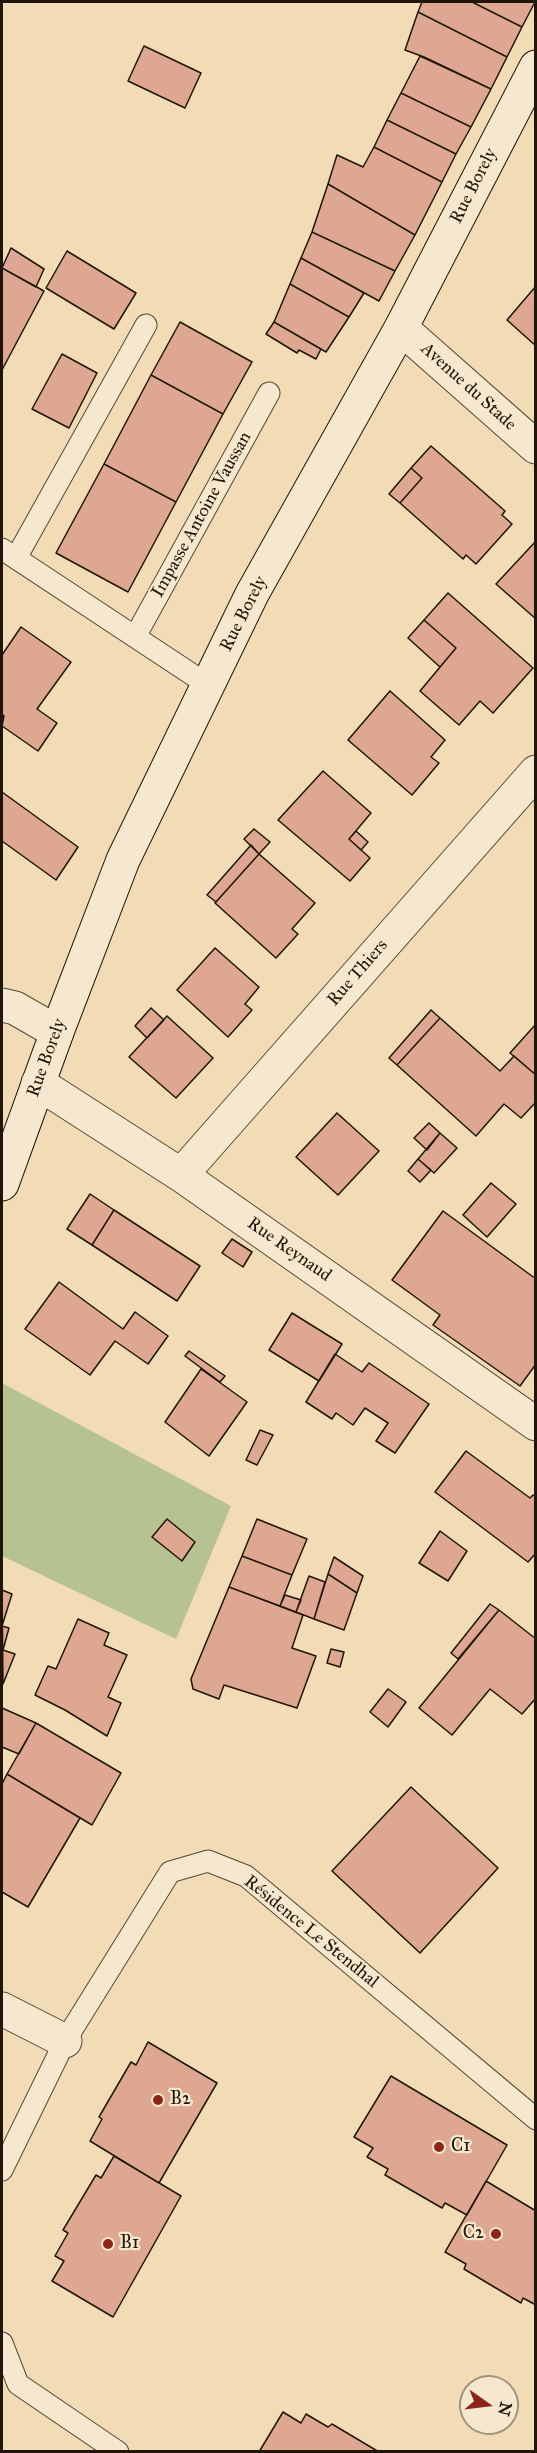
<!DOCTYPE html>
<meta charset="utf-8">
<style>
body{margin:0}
#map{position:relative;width:537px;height:2453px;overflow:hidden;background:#f1dcb5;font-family:"IM FELL Great Primer",serif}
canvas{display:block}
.frame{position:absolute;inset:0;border:3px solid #1f1609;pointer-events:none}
.north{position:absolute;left:459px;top:2375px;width:60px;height:60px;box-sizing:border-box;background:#f6e8cf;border:2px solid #a09480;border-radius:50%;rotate:104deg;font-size:16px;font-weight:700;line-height:24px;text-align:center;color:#1f1609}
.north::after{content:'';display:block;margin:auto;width:21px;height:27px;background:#8f2418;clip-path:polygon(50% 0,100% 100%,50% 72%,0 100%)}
</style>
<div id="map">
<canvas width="537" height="2453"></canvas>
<div class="frame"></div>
<div class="north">N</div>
</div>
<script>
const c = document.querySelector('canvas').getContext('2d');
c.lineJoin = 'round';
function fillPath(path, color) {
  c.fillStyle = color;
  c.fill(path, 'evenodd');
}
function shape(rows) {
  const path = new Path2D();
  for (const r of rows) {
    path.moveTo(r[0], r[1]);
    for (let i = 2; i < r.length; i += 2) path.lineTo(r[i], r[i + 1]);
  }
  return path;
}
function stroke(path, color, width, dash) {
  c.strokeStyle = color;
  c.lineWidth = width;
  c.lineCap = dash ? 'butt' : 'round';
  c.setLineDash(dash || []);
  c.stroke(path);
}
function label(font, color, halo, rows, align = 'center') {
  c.font = font + ' "IM FELL Great Primer",serif';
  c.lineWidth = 4.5;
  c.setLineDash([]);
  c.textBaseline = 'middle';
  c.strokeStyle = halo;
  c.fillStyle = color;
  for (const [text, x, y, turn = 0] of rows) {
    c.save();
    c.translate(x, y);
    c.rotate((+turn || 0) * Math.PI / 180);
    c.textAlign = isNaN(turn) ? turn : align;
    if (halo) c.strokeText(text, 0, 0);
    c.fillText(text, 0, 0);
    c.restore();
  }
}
const green = shape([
 [2,1383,231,1506,176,1639,2,1556]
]);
const building = shape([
 [422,2,472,2,522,27,507,57,418,12,422,2],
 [472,2,535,2,522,27,472,2],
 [418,12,507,57,491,89,424,57,405,50,418,12],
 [144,46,201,73,185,108,128,81,144,46],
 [420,56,491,89,471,127,401,93,420,56],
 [401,93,471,127,456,154,387,120,401,93],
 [387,120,456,154,442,182,374,147,387,120],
 [374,147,442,182,415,235,328,184,337,155,363,167,374,147],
 [328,184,415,235,395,271,312,232,328,184],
 [312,232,395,271,379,301,301,258,312,232],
 [11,248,44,269,36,287,2,268,11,248],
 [67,251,136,293,114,329,46,288,67,251],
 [301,258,364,293,349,317,290,284,301,258],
 [2,268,44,291,2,370,2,268],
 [290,284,349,317,326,352,274,322,290,284],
 [536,286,536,346,507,320,536,286],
 [180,322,252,362,223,414,151,375,180,322],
 [274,322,321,349,316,359,299,350,297,353,266,334,274,322],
 [62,354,97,373,69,428,32,409,62,354],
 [151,375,223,414,176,502,104,464,151,375],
 [431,446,505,511,502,515,512,524,476,564,466,555,463,559,400,503,422,478,411,468,431,446],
 [104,464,176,502,128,592,56,553,104,464],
 [411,468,422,478,400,503,389,494,411,468],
 [536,541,536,619,496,584,536,541],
 [448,593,533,668,493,713,480,701,459,725,420,691,456,648,424,620,448,593],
 [424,620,456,648,440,667,408,638,424,620],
 [21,627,71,662,37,709,57,723,38,751,2,726,4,716,2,714,2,655,21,627],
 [390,691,445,740,431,757,439,763,412,795,348,740,390,691],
 [323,771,371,813,349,839,370,858,350,881,278,820,323,771],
 [2,792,78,847,56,880,2,841,2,792],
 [254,829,270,842,259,854,244,839,254,829],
 [356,831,368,842,361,850,349,839,356,831],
 [251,845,259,854,216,902,207,895,251,845],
 [259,854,315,903,292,929,298,934,276,958,215,903,259,854],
 [215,948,259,987,245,1004,252,1010,228,1037,177,990,215,948],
 [151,1008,164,1020,147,1038,135,1026,151,1008],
 [431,1010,440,1018,397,1065,389,1058,431,1010],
 [167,1016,213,1058,176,1098,129,1057,167,1016],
 [440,1018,500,1071,514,1056,536,1075,536,1102,521,1118,504,1104,476,1136,397,1065,440,1018],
 [536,1024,536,1075,510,1053,536,1024],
 [337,1113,379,1151,338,1195,296,1157,337,1113],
 [429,1123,440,1133,427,1150,414,1138,429,1123],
 [440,1133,457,1148,434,1173,418,1159,440,1133],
 [418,1159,431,1170,420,1182,408,1171,418,1159],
 [491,1183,516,1204,487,1237,463,1215,491,1183],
 [90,1194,114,1210,92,1245,67,1229,90,1194],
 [114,1210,200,1266,177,1301,92,1245,114,1210],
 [443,1211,536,1279,536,1364,520,1386,433,1325,440,1315,392,1280,443,1211],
 [232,1239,252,1252,243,1267,222,1253,232,1239],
 [59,1282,123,1329,135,1312,168,1336,148,1364,115,1341,90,1375,25,1329,59,1282],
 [292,1313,342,1344,319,1381,269,1350,292,1313],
 [189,1351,225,1376,220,1382,185,1356,189,1351],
 [335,1354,362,1372,369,1363,429,1404,395,1453,376,1441,388,1423,365,1408,353,1425,336,1413,332,1419,306,1402,335,1354],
 [201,1369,247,1402,209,1456,165,1422,201,1369],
 [260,1430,273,1435,257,1465,246,1460,260,1430],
 [466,1451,530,1498,533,1495,536,1497,536,1553,528,1562,435,1492,466,1451],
 [167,1519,195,1542,182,1561,152,1537,167,1519],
 [257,1519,307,1539,292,1575,242,1556,257,1519],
 [440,1531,467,1551,448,1581,419,1563,440,1531],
 [242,1556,292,1575,280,1606,229,1587,242,1556],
 [334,1557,363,1576,357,1593,328,1574,334,1557],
 [328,1574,357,1593,344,1630,314,1619,328,1574],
 [309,1576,325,1582,314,1619,296,1612,309,1576],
 [229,1587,303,1615,292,1648,316,1656,297,1708,224,1685,219,1699,193,1689,191,1679,229,1587],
 [2,1590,12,1594,2,1626,9,1628,3,1650,15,1654,3,1684,2,1590],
 [285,1595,301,1600,296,1612,280,1606,285,1595],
 [490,1604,499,1610,458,1659,451,1653,490,1604],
 [499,1610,536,1639,536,1698,522,1714,490,1689,452,1735,419,1708,499,1610],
 [78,1619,109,1633,104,1645,127,1655,108,1697,121,1703,107,1736,65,1710,35,1695,48,1666,56,1669,78,1619],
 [331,1649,344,1652,340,1667,327,1663,331,1649],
 [388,1689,406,1702,388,1727,370,1712,388,1689],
 [2,1708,36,1723,19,1754,2,1747,2,1708],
 [36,1723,121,1773,92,1825,7,1774,36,1723],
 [7,1774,80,1818,28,1907,2,1892,2,1784,7,1774],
 [411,1787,498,1868,420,1953,332,1871,411,1787],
 [148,2042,217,2083,159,2183,90,2141,102,2119,99,2117,131,2062,136,2065,148,2042],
 [391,2076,507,2145,467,2215,445,2203,442,2208,385,2175,388,2169,367,2157,373,2148,354,2137,391,2076],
 [114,2156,181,2196,113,2317,52,2281,64,2261,55,2256,68,2233,63,2230,96,2175,101,2178,114,2156],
 [486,2181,536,2211,536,2305,523,2298,521,2303,464,2269,466,2264,445,2252,486,2181],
 [283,2412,301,2423,306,2414,328,2427,332,2424,379,2452,259,2452,283,2412]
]);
const lane = shape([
 [2,549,208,685],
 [16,558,146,325],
 [135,637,269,393],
 [2,2170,65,2041,170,1872,208,1861,246,1876,536,2119],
 [2,2343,18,2384,118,2452]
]);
const street = shape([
 [401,328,536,447],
 [2,1005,15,1008,57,1032],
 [38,1083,181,1175,536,1424],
 [181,1175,536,772],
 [2,2009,65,2041]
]);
const secondary = shape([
 [2,1184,57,1032,123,860,252,594,401,328,536,67]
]);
const markers = [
 [158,2100,6,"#8f2418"],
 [439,2147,6,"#8f2418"],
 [496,2234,6,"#8f2418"],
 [108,2244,6,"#8f2418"]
];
const streetNames = [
 ["Rue Borely",474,186,-63],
 ["Avenue du Stade",468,387,42],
 ["Impasse Antoine Vaussan",202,515,-61],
 ["Rue Borely",244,614,-63],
 ["Rue Thiers",358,973,-49],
 ["Rue Borely",47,1058,-70],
 ["Rue Reynaud",289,1250,35],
 ["Résidence Le Stendhal",311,1932,39]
];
const poiNames = [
 ["B2",170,2100],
 ["C1",451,2147],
 ["C2",484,2234,"right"],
 ["B1",120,2244]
];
fillPath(green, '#b6c291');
fillPath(building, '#dea792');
stroke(building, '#1f1609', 1.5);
stroke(lane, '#544834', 23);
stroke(street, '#544834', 35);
stroke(secondary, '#1f1609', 35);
stroke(lane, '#f6e8cf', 21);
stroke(street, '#f6e8cf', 33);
stroke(secondary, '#f6e8cf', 33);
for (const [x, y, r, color] of markers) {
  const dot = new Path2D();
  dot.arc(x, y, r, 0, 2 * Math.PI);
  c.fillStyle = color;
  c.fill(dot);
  stroke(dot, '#f6e8cf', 2);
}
label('18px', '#1f1609', '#f6e8cf', streetNames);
label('18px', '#1f1609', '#f6e8cf', poiNames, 'left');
</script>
